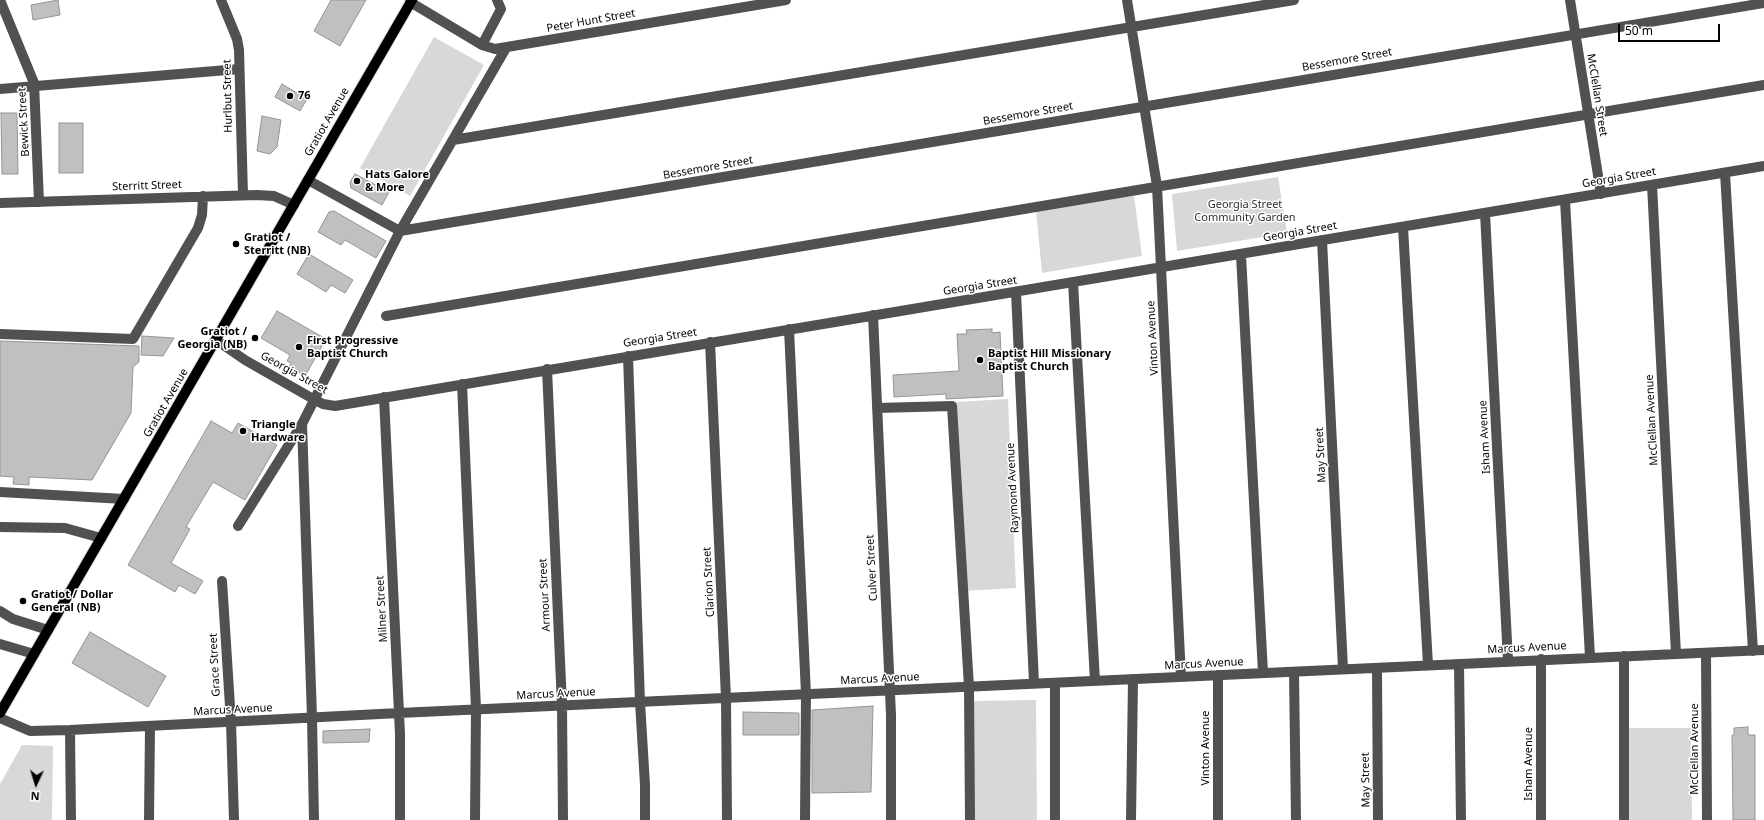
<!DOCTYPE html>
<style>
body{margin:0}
#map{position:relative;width:1764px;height:820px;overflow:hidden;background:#fff;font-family:"Noto Sans",sans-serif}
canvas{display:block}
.north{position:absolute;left:16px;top:764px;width:40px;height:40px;-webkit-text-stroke:3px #fff;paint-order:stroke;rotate:184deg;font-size:11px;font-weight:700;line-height:16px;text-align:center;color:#000}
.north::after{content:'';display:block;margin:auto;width:14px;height:18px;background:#000;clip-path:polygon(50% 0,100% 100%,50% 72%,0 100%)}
.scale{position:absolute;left:1618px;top:24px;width:102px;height:18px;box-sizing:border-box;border:2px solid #000;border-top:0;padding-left:5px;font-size:12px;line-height:14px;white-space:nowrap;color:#000;-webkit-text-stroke:3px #fff;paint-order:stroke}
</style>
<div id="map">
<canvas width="1764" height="820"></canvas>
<div class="north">N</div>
<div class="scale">50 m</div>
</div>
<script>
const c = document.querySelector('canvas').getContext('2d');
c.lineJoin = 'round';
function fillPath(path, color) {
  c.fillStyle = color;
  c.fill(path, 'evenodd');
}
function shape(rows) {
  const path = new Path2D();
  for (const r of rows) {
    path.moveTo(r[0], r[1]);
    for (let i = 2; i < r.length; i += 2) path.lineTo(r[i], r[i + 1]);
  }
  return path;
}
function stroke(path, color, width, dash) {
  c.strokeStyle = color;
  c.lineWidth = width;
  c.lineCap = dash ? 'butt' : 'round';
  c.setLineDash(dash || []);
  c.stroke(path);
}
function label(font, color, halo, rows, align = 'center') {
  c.font = font + ' "Noto Sans",sans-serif';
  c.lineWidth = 3;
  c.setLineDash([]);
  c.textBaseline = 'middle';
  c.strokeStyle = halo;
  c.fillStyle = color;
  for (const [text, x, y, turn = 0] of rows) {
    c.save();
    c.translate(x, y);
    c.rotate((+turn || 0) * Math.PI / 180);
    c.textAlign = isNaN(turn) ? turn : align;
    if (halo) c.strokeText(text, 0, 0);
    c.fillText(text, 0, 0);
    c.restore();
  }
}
const green = shape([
 [434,37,484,65,410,196,360,168],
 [1278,177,1287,233,1177,251,1172,194],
 [1134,196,1142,256,1042,273,1036,210],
 [1008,399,1016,588,964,591,956,402],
 [1036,700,1037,820,974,820,973,701],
 [1629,728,1691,728,1692,820,1629,820],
 [22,745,53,746,52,820,0,820,0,784]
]);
const building = shape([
 [58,0,60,15,33,20,31,5,58,0],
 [331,0,366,0,340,46,314,31,331,0],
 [282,84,307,99,300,111,275,97,282,84],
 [1,113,17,113,18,174,2,174,1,113],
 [262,116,281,120,277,147,270,154,257,151,262,116],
 [59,123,83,123,83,173,59,173,59,123],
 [355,174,389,192,382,205,351,188,350,182,355,174],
 [334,211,386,241,376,258,345,240,341,245,318,232,329,212,334,211],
 [309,254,353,280,345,293,331,285,326,292,297,274,309,254],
 [277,311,326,339,305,376,289,367,291,363,287,361,290,355,261,338,277,311],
 [992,329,992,333,1000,332,1003,396,946,399,946,394,894,397,893,375,959,371,957,334,967,334,966,330,992,329],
 [142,336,174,338,163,356,141,355,142,336],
 [0,341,139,346,139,362,133,367,131,413,92,480,29,477,29,485,13,484,14,477,0,476,0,341],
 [211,421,232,433,238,423,277,445,245,500,213,482,186,527,190,529,171,563,203,581,195,594,179,585,175,592,128,565,211,421],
 [90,632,166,676,148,707,72,663,90,632],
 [873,706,871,792,812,793,812,710,873,706],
 [743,712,799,713,799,735,743,735,743,712],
 [1748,727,1748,735,1755,735,1755,820,1733,820,1732,735,1734,735,1734,728,1748,727],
 [370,729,369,742,323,743,323,731,370,729]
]);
const minor = shape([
 [0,0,34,83,39,202],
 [221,0,237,39,239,50,243,195],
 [1127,0,1157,186,1181,677],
 [1570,0,1601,194],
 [410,2,482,45,495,49,786,0],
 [482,45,501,9,497,0],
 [0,89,239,69],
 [453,140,1294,0],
 [1725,173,1753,651],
 [308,180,400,231,1764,3],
 [1652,185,1676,654],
 [1565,200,1590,657],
 [0,203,257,195,274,196,294,205],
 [1485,213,1508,661],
 [1403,227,1428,665],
 [1322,240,1343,669],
 [1241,255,1263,673],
 [1073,282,1095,681],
 [1016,292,1034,683],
 [873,315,891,715,891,820],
 [386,316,1764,85],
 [789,329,806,694,805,820],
 [0,334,133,339,198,228,202,215,203,196],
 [216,340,245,360,315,400,323,404,335,406,1764,166],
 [710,342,726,698,727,820],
 [628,356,640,702,645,785,645,820],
 [547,369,562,705,563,820],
 [462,384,476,709,475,820],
 [384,397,400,734,400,820],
 [877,408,952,406,969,687,970,820],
 [302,424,312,717,314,820],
 [0,492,124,499],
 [238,526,302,424,400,231,506,48],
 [0,527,65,528,101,538],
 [222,581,231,722,234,820],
 [0,611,13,619,48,630],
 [0,644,34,654],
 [1706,653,1707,820],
 [1624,656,1624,820],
 [1541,659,1541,820],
 [1459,664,1461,820],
 [1377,668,1378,820],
 [1294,672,1296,820],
 [1218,675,1218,820],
 [1055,683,1055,820],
 [0,718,30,731,70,730,399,713,1764,650],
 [70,730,71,820],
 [149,820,150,727],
 [1131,820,1133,679]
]);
const major = shape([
 [0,713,412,0]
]);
const markers = [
 [290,96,4,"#000"],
 [357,181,4,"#000"],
 [236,244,4,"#000"],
 [255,338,4,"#000"],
 [299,347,4,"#000"],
 [980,360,4,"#000"],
 [243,431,4,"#000"],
 [23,601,4,"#000"]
];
const streetNames = [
 ["Peter Hunt Street",591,21,-10],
 ["Bessemore Street",1347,60,-10],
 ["McClellan Street",1597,95,81],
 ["Hurlbut Street",228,96,-91],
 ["Bessemore Street",1028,114,-10],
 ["Bewick Street",24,122,-93],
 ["Gratiot Avenue",327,122,-60],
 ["Bessemore Street",708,168,-10],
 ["Georgia Street",1619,178,-10],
 ["Sterritt Street",147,186,-2],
 ["Georgia Street",1300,232,-10],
 ["Georgia Street",980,286,-9],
 ["Georgia Street",660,338,-9],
 ["Vinton Avenue",1153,338,-93],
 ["Georgia Street",294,373,29],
 ["Gratiot Avenue",166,403,-60],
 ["McClellan Avenue",1652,420,-93],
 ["Isham Avenue",1485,437,-93],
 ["May Street",1321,455,-93],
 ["Raymond Avenue",1013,488,-93],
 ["Culver Street",872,568,-93],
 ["Clarion Street",709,582,-93],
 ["Armour Street",545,595,-93],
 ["Milner Street",382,609,-93],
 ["Marcus Avenue",1527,648,-3],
 ["Marcus Avenue",1204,664,-3],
 ["Grace Street",215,665,-93],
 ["Marcus Avenue",880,679,-3],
 ["Marcus Avenue",556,694,-3],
 ["Marcus Avenue",233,710,-3],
 ["Vinton Avenue",1206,748,-90],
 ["McClellan Avenue",1695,749,-90],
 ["Isham Avenue",1529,764,-90],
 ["May Street",1366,780,-91]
];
const poiNames = [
 ["76",298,96],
 ["Hats Galore",365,175],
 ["& More",365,188],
 ["Gratiot /",244,238],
 ["Sterritt (NB)",244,251],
 ["Gratiot /",247,332,"right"],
 ["Georgia (NB)",247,345,"right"],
 ["First Progressive",307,341],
 ["Baptist Church",307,354],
 ["Baptist Hill Missionary",988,354],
 ["Baptist Church",988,367],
 ["Triangle",251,425],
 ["Hardware",251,438],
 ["Gratiot / Dollar",31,595],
 ["General (NB)",31,608]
];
const parkNames = [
 ["Georgia Street",1245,205],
 ["Community Garden",1245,218]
];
fillPath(green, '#d8d8d8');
fillPath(building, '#c0c0c0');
stroke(building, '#959595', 1);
stroke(major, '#dbdbdb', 12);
stroke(minor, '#515151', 10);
stroke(major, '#000', 10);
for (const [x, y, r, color] of markers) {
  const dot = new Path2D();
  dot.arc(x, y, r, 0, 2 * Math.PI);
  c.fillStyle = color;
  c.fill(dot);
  stroke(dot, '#fff', 1.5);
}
label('11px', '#000', '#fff', streetNames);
label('bold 11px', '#000', '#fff', poiNames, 'left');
label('11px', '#2f2f2f', '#fff', parkNames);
</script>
